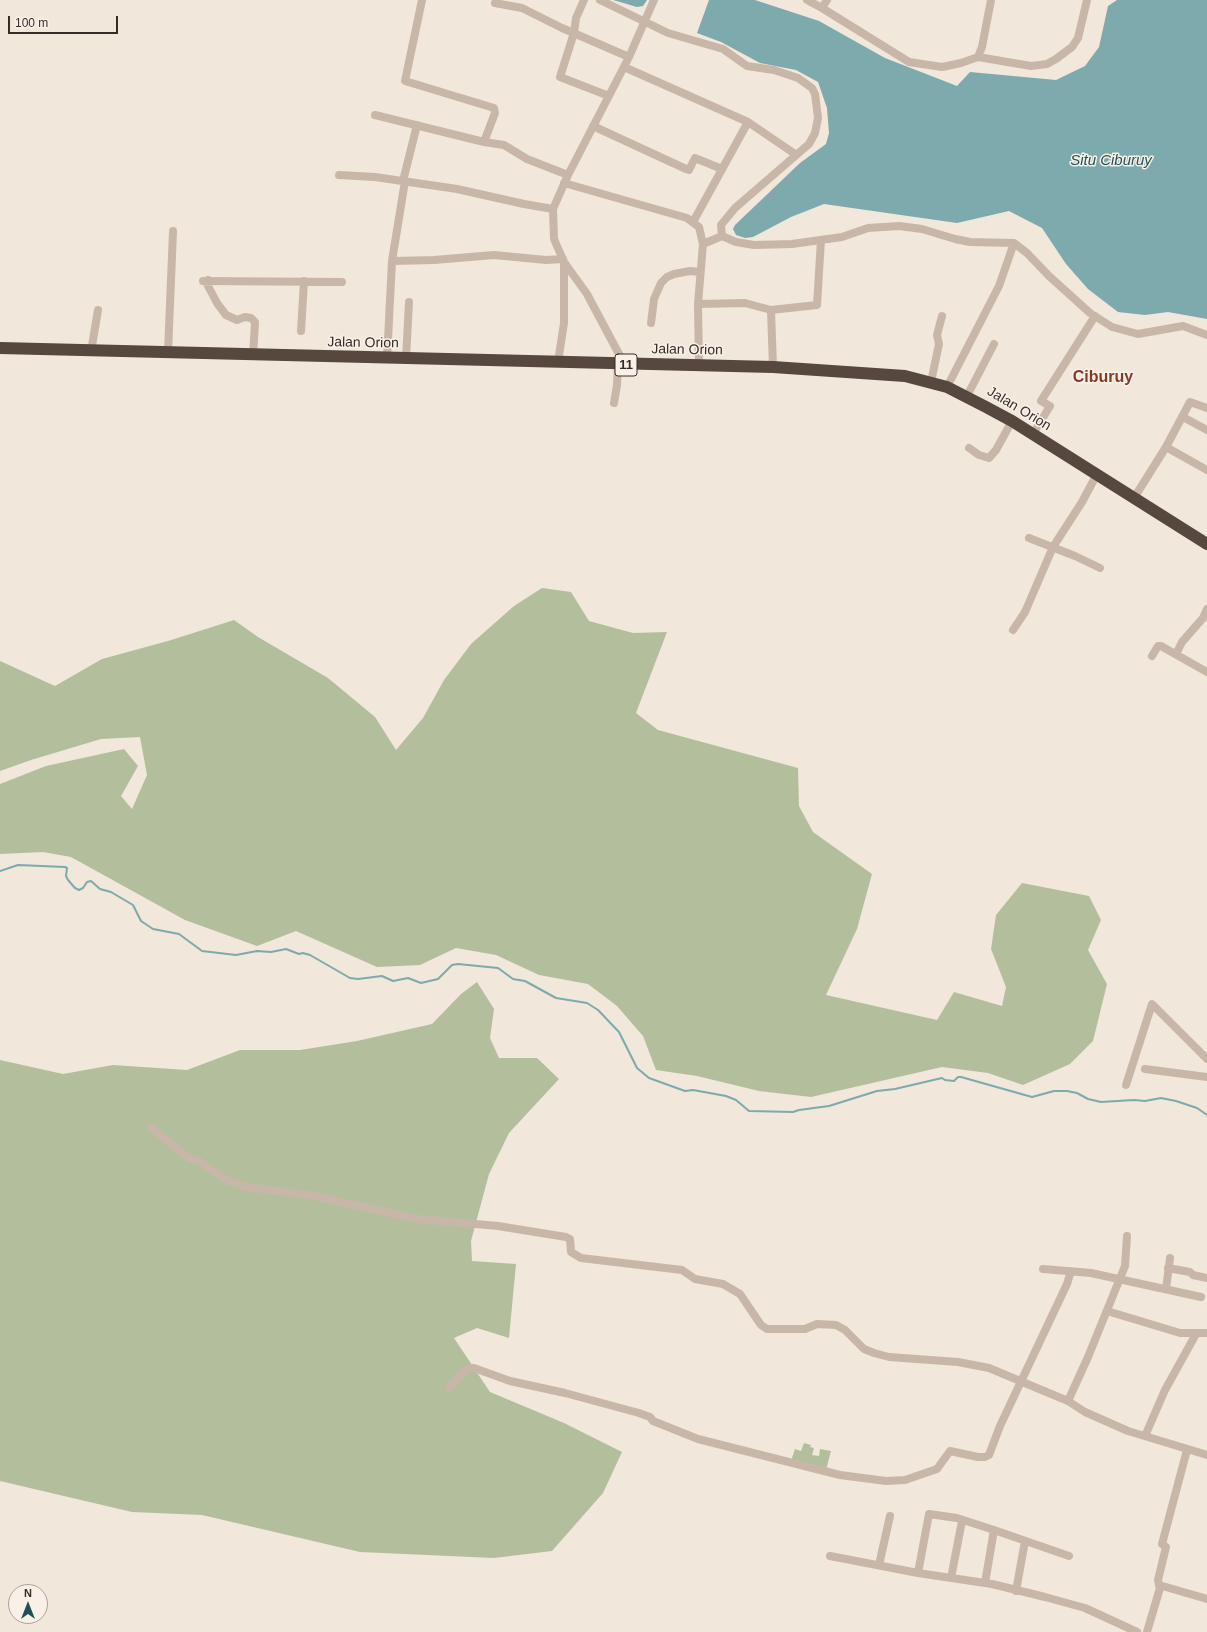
<!DOCTYPE html>
<style>
body{margin:0}
#map{position:relative;width:1207px;height:1632px;overflow:hidden;background:#f1e7db;font-family:Arial,sans-serif}
canvas{display:block}
.north{position:absolute;left:8px;top:1584px;width:40px;height:40px;box-sizing:border-box;background:#f9f1e8;border:1px solid #aba29b;border-radius:50%;rotate:0deg;font-size:11px;font-weight:700;line-height:16px;text-align:center;color:#352c28}
.north::after{content:'';display:block;margin:auto;width:14px;height:18px;background:#1f5055;clip-path:polygon(50% 0,100% 100%,50% 72%,0 100%)}
.scale{position:absolute;left:8px;top:16px;width:110px;height:18px;box-sizing:border-box;border:2px solid #352c28;border-top:0;padding-left:5px;font-size:12px;line-height:14px;white-space:nowrap;color:#352c28;-webkit-text-stroke:3px #f9f1e8;paint-order:stroke}
</style>
<div id="map">
<canvas width="1207" height="1632"></canvas>
<div class="north">N</div>
<div class="scale">100 m</div>
</div>
<script>
const c = document.querySelector('canvas').getContext('2d');
c.lineJoin = 'round';
function fillPath(path, color) {
  c.fillStyle = color;
  c.fill(path, 'evenodd');
}
function shape(rows) {
  const path = new Path2D();
  for (const r of rows) {
    path.moveTo(r[0], r[1]);
    for (let i = 2; i < r.length; i += 2) path.lineTo(r[i], r[i + 1]);
  }
  return path;
}
function stroke(path, color, width, dash) {
  c.strokeStyle = color;
  c.lineWidth = width;
  c.lineCap = dash ? 'butt' : 'round';
  c.setLineDash(dash || []);
  c.stroke(path);
}
function label(font, color, halo, rows, align = 'center') {
  c.font = font + ' Arial,sans-serif';
  c.lineWidth = 3;
  c.setLineDash([]);
  c.textBaseline = 'middle';
  c.strokeStyle = halo;
  c.fillStyle = color;
  for (const [text, x, y, turn = 0] of rows) {
    c.save();
    c.translate(x, y);
    c.rotate((+turn || 0) * Math.PI / 180);
    c.textAlign = isNaN(turn) ? turn : align;
    if (halo) c.strokeText(text, 0, 0);
    c.fillText(text, 0, 0);
    c.restore();
  }
}
const green = shape([
 [542,588,571,592,589,621,633,633,667,632,636,713,658,730,798,768,799,806,813,832,872,874,857,929,826,995,937,1020,954,992,1002,1006,1006,987,991,949,996,915,1022,883,1089,896,1101,920,1088,950,1107,984,1093,1041,1070,1064,1023,1085,988,1073,942,1067,811,1097,759,1091,697,1076,656,1070,643,1036,617,1006,588,984,539,975,496,955,456,948,420,965,377,967,296,931,257,946,185,920,71,857,43,852,0,854,0,784,46,766,124,749,138,766,121,796,132,809,147,775,140,737,101,739,31,760,0,771,0,661,55,686,102,659,168,641,234,620,258,637,328,678,375,717,396,750,423,718,444,680,471,644,514,606],
 [477,982,494,1009,490,1038,499,1058,537,1058,559,1079,509,1133,489,1174,471,1241,472,1261,516,1264,509,1338,477,1328,454,1338,490,1392,564,1423,622,1452,603,1493,552,1551,494,1558,360,1552,202,1515,132,1512,0,1481,0,1060,63,1074,113,1065,187,1070,240,1050,300,1050,357,1041,432,1024,461,994],
 [804,1443,811,1445,810,1447,814,1448,812,1455,819,1456,820,1449,831,1451,826,1470,791,1461,795,1449,801,1451]
]);
const water = shape([
 [613,0,647,0,643,6,637,7],
 [709,0,755,0,819,21,885,58,957,86,970,72,1056,80,1085,66,1099,47,1108,6,1117,0,1207,0,1207,319,1168,312,1145,315,1118,312,1088,289,1066,264,1042,228,1009,211,957,223,824,204,791,217,753,237,745,238,736,235,733,229,735,225,800,163,826,144,829,133,827,108,818,82,796,70,760,63,721,42,697,33]
]);
const stream = shape([
 [0,871,18,865,65,867,67,868,66,876,68,880,75,888,79,890,83,888,87,882,91,881,100,889,111,892,133,905,141,921,153,929,179,934,202,951,236,955,257,951,271,952,286,949,299,954,303,953,310,955,350,978,358,979,382,976,393,981,408,978,421,983,438,979,452,965,458,964,498,968,513,979,525,981,556,998,587,1003,598,1010,619,1032,637,1068,649,1078,685,1091,693,1090,726,1096,736,1100,749,1111,793,1112,799,1110,829,1106,877,1091,895,1089,942,1078,945,1080,954,1081,958,1077,961,1077,1032,1097,1054,1091,1067,1091,1077,1093,1088,1099,1101,1102,1134,1100,1145,1101,1161,1098,1176,1101,1197,1108,1207,1115]
]);
const street = shape([
 [422,0,405,81,494,108,495,113,484,142],
 [584,0,576,18,574,33,560,77,609,96],
 [600,0,668,33,723,49,747,66,774,70,798,78,812,88,815,94,818,118,815,133,809,144,735,208,721,225,722,236],
 [807,0,822,8,827,0],
 [495,3,522,8,562,28,629,57],
 [822,8,909,62,942,67,961,63,978,57,982,47,991,0],
 [978,57,1031,66,1047,64,1056,59,1072,47,1078,38,1087,0],
 [624,67,748,122,795,154],
 [375,115,484,142,504,145,527,159,568,175],
 [593,126,686,169,689,170,695,158,722,169],
 [339,175,375,177,457,189,524,204,553,209],
 [403,181,417,125],
 [564,183,687,218,699,227,703,244,698,304,699,366],
 [693,222,748,122],
 [703,244,722,236,736,242,754,245,792,244,842,237,868,228,899,226,922,229,955,239,970,242,1014,243,1027,253,1049,276,1090,313,1112,327,1138,334,1183,326,1207,335],
 [392,261,434,260,494,255,546,260,563,259],
 [564,262,587,294,620,356,627,365],
 [208,280,207,284,217,303,226,315,237,320,245,317,251,318,255,322,253,356],
 [203,281,342,282],
 [698,304,745,303,771,310,817,305,821,240],
 [771,310,773,367],
 [651,323,654,299,661,283,667,277,674,274,690,271,700,272],
 [301,331,304,281],
 [91,352,98,310],
 [168,353,173,231],
 [387,359,392,261,405,181],
 [406,359,409,302],
 [558,362,564,323,564,262,554,239,553,209,568,175,629,57,654,0],
 [931,382,939,344,937,335,942,316],
 [947,387,999,286,1014,243],
 [967,396,994,344],
 [614,403,617,385,618,364],
 [1183,417,1207,430],
 [1033,434,1050,406,1041,401,1095,316],
 [1166,447,1207,470],
 [969,448,979,455,989,458,996,450,1012,421],
 [1134,498,1166,447,1190,402,1207,408],
 [1029,538,1075,556,1100,568],
 [1013,630,1025,612,1053,547,1082,502,1097,474],
 [1176,654,1182,642,1203,618,1207,609],
 [1152,656,1158,646,1161,646,1207,672],
 [1145,1069,1207,1077],
 [1126,1085,1152,1004,1207,1059],
 [152,1128,187,1157,200,1162,228,1181,247,1187,309,1195,418,1219,498,1226,566,1237,570,1239,571,1252,581,1258,682,1270,695,1279,723,1284,740,1294,761,1325,767,1329,805,1329,817,1324,836,1325,845,1330,864,1349,874,1353,889,1357,958,1362,989,1368,1068,1401,1085,1412,1128,1431,1207,1455],
 [1168,1268,1190,1272,1193,1275,1207,1278],
 [1043,1269,1091,1273,1201,1297],
 [1166,1289,1170,1258],
 [1107,1311,1180,1333,1207,1333],
 [449,1388,463,1372,470,1368,474,1368,510,1381,565,1393,639,1413,650,1417,653,1421,698,1439,840,1475,886,1481,905,1480,937,1469,950,1451,978,1457,985,1457,989,1455,1000,1426,1067,1284,1071,1271],
 [1068,1401,1088,1357,1125,1266,1127,1236],
 [1145,1436,1165,1390,1196,1334],
 [830,1556,918,1573,992,1584,1045,1597,1085,1608,1137,1632],
 [879,1565,890,1516],
 [918,1573,929,1514,957,1518,994,1530],
 [951,1578,962,1521],
 [985,1583,994,1530,1069,1556],
 [1159,1585,1207,1599],
 [1016,1591,1025,1541],
 [1147,1632,1160,1588,1158,1580,1166,1547,1162,1544,1187,1450]
]);
const highway = shape([
 [0,348,773,367,905,376,947,387,986,407,1012,421,1207,544]
]);
const shields = [
 [626,365,22]
];
const shieldNames = [
 ["11",626,365]
];
const streetNames = [
 ["Jalan Orion",363,343,1],
 ["Jalan Orion",687,350,1],
 ["Jalan Orion",1019,409,31]
];
const waterNames = [
 ["Situ Ciburuy",1111,161]
];
const quarterNames = [
 ["Ciburuy",1103,378]
];
fillPath(green, '#b3bf9c');
fillPath(water, '#7caaad');
stroke(stream, '#7caaad', 2);
stroke(street, '#c8b7a8', 8);
stroke(highway, '#56473f', 12);
for (const [x, y, w] of shields) {
  const box = new Path2D();
  box.roundRect(x - w / 2, y - 11, w, 22, 3);
  c.fillStyle = '#f9f1e8';
  c.fill(box);
  stroke(box, '#352c28', 1);
}
label('bold 13px', '#352c28', null, shieldNames);
label('14px', '#352c28', '#f9f1e8', streetNames);
label('italic 15px', '#1f5055', '#f9f1e8', waterNames);
label('bold 16px', '#813c24', '#f9f1e8', quarterNames);
</script>
